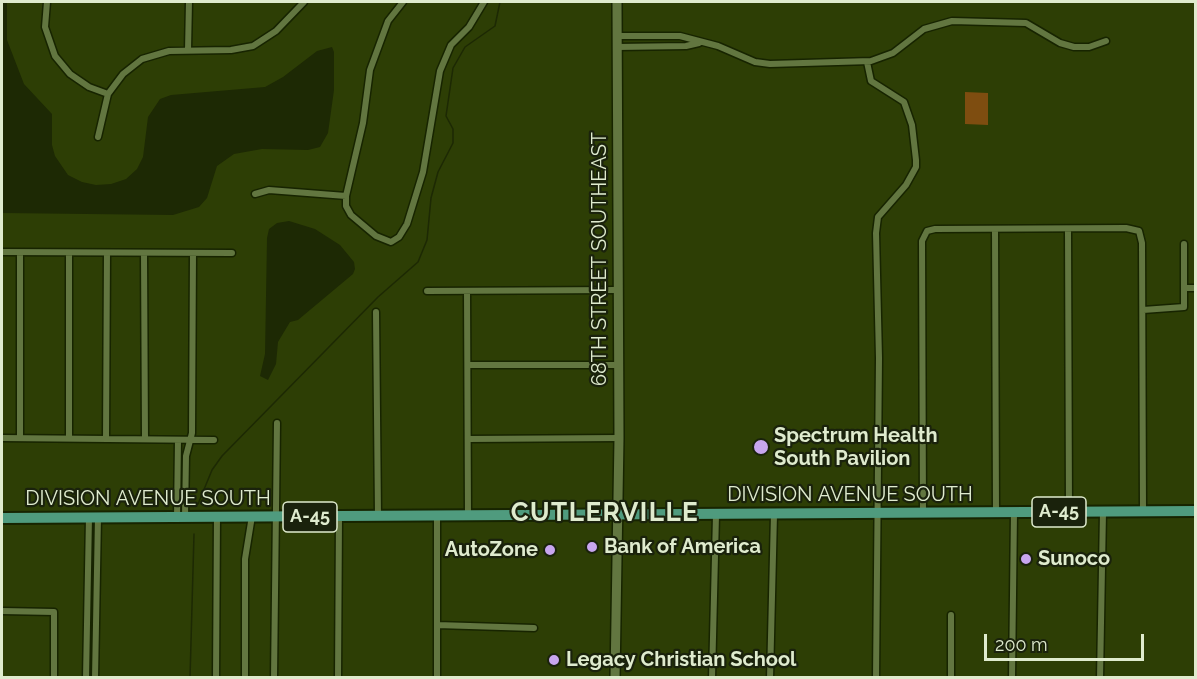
<!DOCTYPE html>
<style>
body{margin:0}
#map{position:relative;width:1197px;height:679px;overflow:hidden;background:#2d3e05;font-family:Raleway,sans-serif}
canvas{display:block}
.frame{position:absolute;inset:0;border:3px solid #dfebce;pointer-events:none}
.scale{position:absolute;left:984px;top:634px;width:160px;height:27px;box-sizing:border-box;border:3px solid #dfebce;border-top:0;padding-left:8px;font-size:18px;line-height:21px;white-space:nowrap;color:#dfebce;-webkit-text-stroke:4px #1a220c;paint-order:stroke}
</style>
<div id="map">
<canvas width="1197" height="679"></canvas>
<div class="frame"></div>
<div class="scale">200 m</div>
</div>
<script>
const c = document.querySelector('canvas').getContext('2d');
c.lineJoin = 'round';
function fillPath(path, color) {
  c.fillStyle = color;
  c.fill(path, 'evenodd');
}
function shape(rows) {
  const path = new Path2D();
  for (const r of rows) {
    path.moveTo(r[0], r[1]);
    for (let i = 2; i < r.length; i += 2) path.lineTo(r[i], r[i + 1]);
  }
  return path;
}
function stroke(path, color, width, dash) {
  c.strokeStyle = color;
  c.lineWidth = width;
  c.lineCap = dash ? 'butt' : 'round';
  c.setLineDash(dash || []);
  c.stroke(path);
}
function label(font, color, halo, rows, align = 'center') {
  c.font = font + ' Raleway,sans-serif';
  c.lineWidth = 4.5;
  c.setLineDash([]);
  c.textBaseline = 'middle';
  c.strokeStyle = halo;
  c.fillStyle = color;
  for (const [text, x, y, turn = 0] of rows) {
    c.save();
    c.translate(x, y);
    c.rotate((+turn || 0) * Math.PI / 180);
    c.textAlign = isNaN(turn) ? turn : align;
    if (halo) c.strokeText(text, 0, 0);
    c.fillText(text, 0, 0);
    c.restore();
  }
}
const green = shape([
 [965,92,988,93,988,125,965,124]
]);
const water = shape([
 [2,2,7,2,7,40,24,84,52,114,52,145,55,156,68,175,82,182,96,185,111,184,126,179,137,169,143,157,148,117,160,99,171,95,265,87,283,77,317,51,332,47,334,52,334,90,328,133,320,147,308,150,262,149,234,154,217,166,207,198,199,207,173,215,2,213],
 [289,221,315,229,340,245,354,262,355,269,353,274,298,320,290,322,278,342,276,364,268,380,260,376,265,354,267,238,269,229,277,223]
]);
const stream = shape([
 [198,504,212,470,222,456,378,297,418,262,427,240,431,198,438,172,453,143,453,129,446,116,453,68,465,47,495,26,500,2],
 [190,678,194,534]
]);
const street = shape([
 [47,2,45,27,55,56,70,74,89,87,108,94],
 [403,2,388,21,370,70,363,123,346,196,346,206,351,215,376,236,391,242,399,237,407,224,423,172,440,71,451,45,469,27,484,2],
 [617,36,680,36,718,46,755,62,770,64,871,61,893,53,924,29,952,21,1026,23,1060,43,1074,47,1089,47,1106,41],
 [617,47,686,46,699,43],
 [188,50,189,2],
 [867,62,871,81,904,102,912,125,916,160,916,167,906,185,878,217,876,233,879,358,876,678],
 [98,137,108,94,123,74,142,59,169,51,231,50,253,46,276,31,304,2],
 [255,194,269,190,346,196],
 [995,229,996,512],
 [1068,230,1069,512],
 [2,252,232,253],
 [20,253,20,438],
 [144,253,145,439],
 [1184,288,1196,288],
 [427,291,618,290],
 [467,291,468,516],
 [1143,310,1184,307,1184,244],
 [376,312,378,516],
 [468,365,618,365],
 [2,438,214,440],
 [69,438,69,253],
 [106,439,107,253],
 [468,439,619,438],
 [923,513,922,241,927,231,935,229,1126,228,1139,231,1142,243,1143,511],
 [177,517,178,440],
 [185,517,186,456,192,433,193,253],
 [2,611,54,612,54,678],
 [951,615,951,678],
 [437,625,534,628],
 [86,678,89,517],
 [95,678,98,517],
 [216,678,217,516],
 [245,678,245,559,252,516],
 [274,678,277,423],
 [338,678,339,517],
 [437,678,437,516],
 [712,678,716,515],
 [770,678,774,514],
 [1012,678,1014,512],
 [1100,678,1103,512]
]);
const secondary = shape([
 [615,678,619,438,617,2]
]);
const primary = shape([
 [2,518,1196,511]
]);
const markers = [
 [761,447,8,"#c8a6ef"],
 [592,547,6,"#c8a6ef"],
 [550,550,6,"#c8a6ef"],
 [1026,559,6,"#c8a6ef"],
 [554,660,6,"#c8a6ef"]
];
const shields = [
 [1059,512,54],
 [310,517,54]
];
const shieldNames = [
 ["A-45",1059,512],
 ["A-45",310,517]
];
const streetNames = [
 ["68TH STREET SOUTHEAST",600,259,-90],
 ["DIVISION AVENUE SOUTH",850,495],
 ["DIVISION AVENUE SOUTH",148,499]
];
const poiNames = [
 ["Spectrum Health",774,436],
 ["South Pavilion",774,459],
 ["Bank of America",604,547],
 ["AutoZone",538,550,"right"],
 ["Sunoco",1038,559],
 ["Legacy Christian School",566,660]
];
const districtNames = [
 ["CUTLERVILLE",605,513]
];
fillPath(green, '#7e4d10');
fillPath(water, '#1d2904');
stroke(stream, '#1d2904', 1.5);
stroke(street, '#172400', 9);
stroke(secondary, '#172400', 12);
stroke(primary, '#172400', 14);
stroke(street, '#627640', 6);
stroke(secondary, '#627640', 9);
stroke(primary, '#4f9b7e', 10);
for (const [x, y, r, color] of markers) {
  const dot = new Path2D();
  dot.arc(x, y, r, 0, 2 * Math.PI);
  c.fillStyle = color;
  c.fill(dot);
  stroke(dot, '#1a220c', 2);
}
for (const [x, y, w] of shields) {
  const box = new Path2D();
  box.roundRect(x - w / 2, y - 15, w, 30, 4.5);
  c.fillStyle = '#1a220c';
  c.fill(box);
  stroke(box, '#dfebce', 1.5);
}
label('bold 18px', '#dfebce', null, shieldNames);
label('20px', '#dfebce', '#1a220c', streetNames);
label('bold 20px', '#dfebce', '#1a220c', poiNames, 'left');
c.letterSpacing = '1.5px';
label('bold 26px', '#dfebce', '#1a220c', districtNames);
c.letterSpacing = '0px';
</script>
